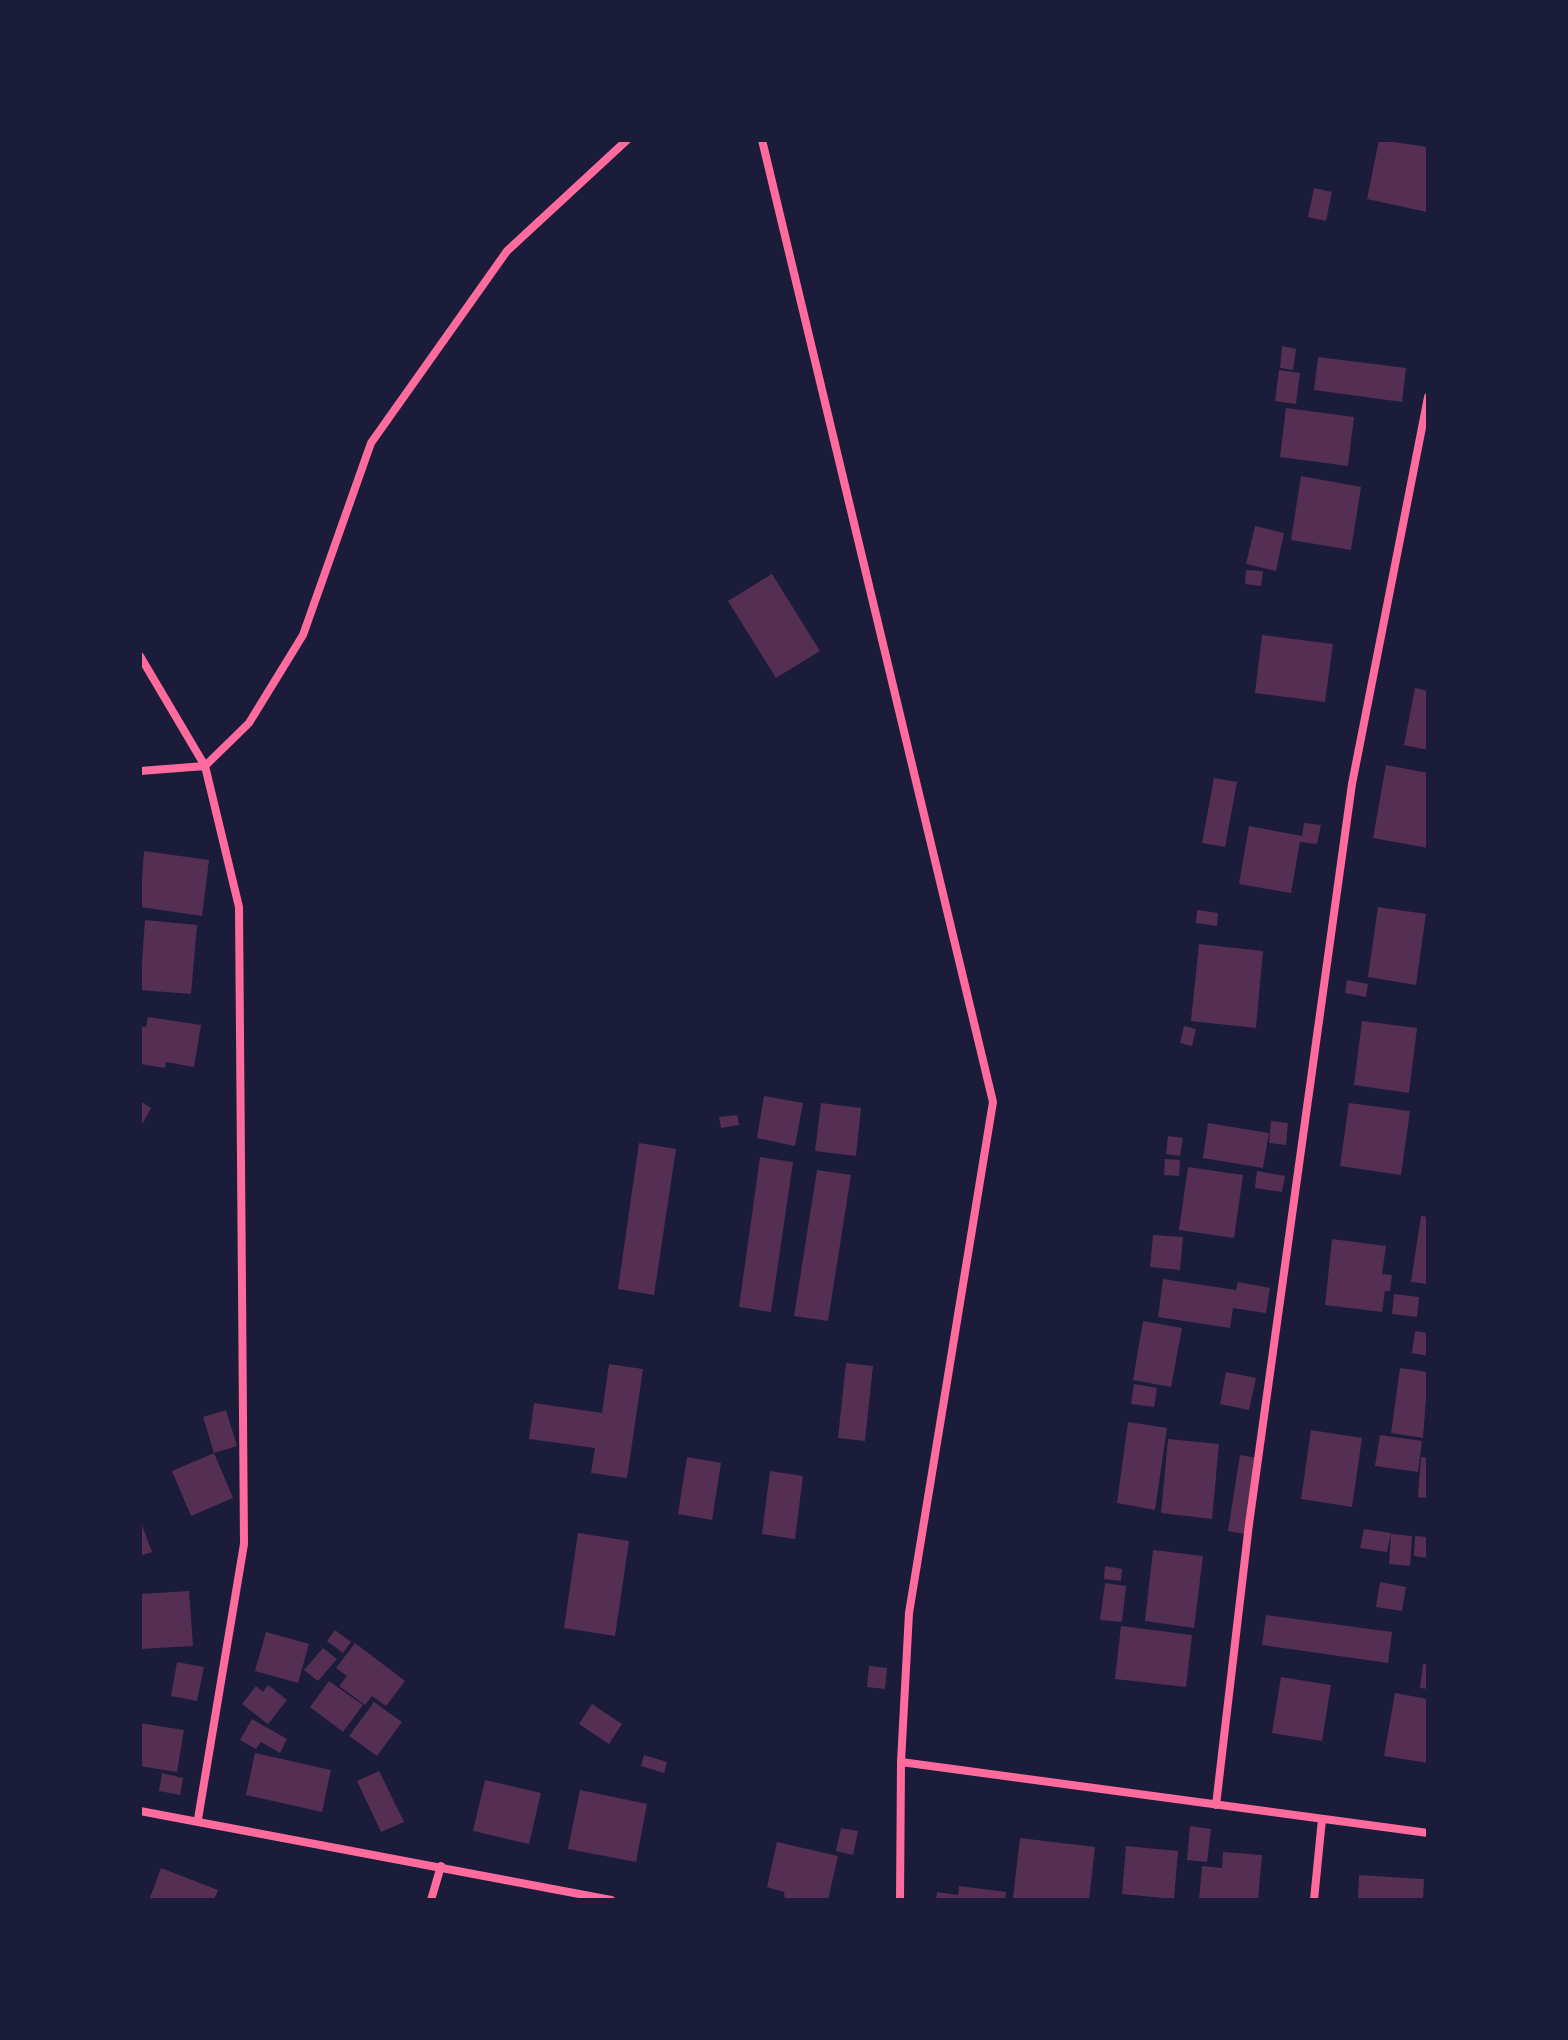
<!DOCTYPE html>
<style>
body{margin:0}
#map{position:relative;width:1568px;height:2040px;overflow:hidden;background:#1b1b3a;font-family:Raleway,sans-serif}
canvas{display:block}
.frame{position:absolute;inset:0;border:142px solid #1b1b3a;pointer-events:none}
</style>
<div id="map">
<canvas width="1568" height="2040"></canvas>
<div class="frame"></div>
</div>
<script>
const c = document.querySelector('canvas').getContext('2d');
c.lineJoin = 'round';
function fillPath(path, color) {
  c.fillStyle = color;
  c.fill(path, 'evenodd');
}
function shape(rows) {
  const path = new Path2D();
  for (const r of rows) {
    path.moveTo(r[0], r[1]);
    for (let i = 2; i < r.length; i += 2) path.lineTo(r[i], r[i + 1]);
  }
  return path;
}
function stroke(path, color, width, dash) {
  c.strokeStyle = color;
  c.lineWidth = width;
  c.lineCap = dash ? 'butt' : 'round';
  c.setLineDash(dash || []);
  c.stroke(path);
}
const building = shape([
 [1379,140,1428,147,1427,212,1367,199],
 [1314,188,1332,192,1326,221,1308,217],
 [1282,346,1296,349,1293,370,1280,368],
 [1318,357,1406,368,1402,402,1314,390],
 [1279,370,1300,373,1296,404,1275,401],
 [1286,408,1354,417,1348,466,1280,457],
 [1301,476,1361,487,1351,550,1291,540],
 [1255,526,1284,533,1276,571,1246,564],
 [1246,570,1263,571,1261,586,1245,584],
 [772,574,820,651,776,678,728,601],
 [1262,635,1333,644,1325,702,1255,693],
 [1415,688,1428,691,1428,750,1404,745],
 [1386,765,1428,773,1428,848,1373,838],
 [1214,778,1237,782,1225,847,1202,843],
 [1304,823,1321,825,1317,844,1300,842,1291,893,1239,884,1249,826,1302,836],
 [144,851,209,860,202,916,140,907],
 [1378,907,1426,914,1416,985,1368,977],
 [1197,910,1218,913,1217,926,1196,923],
 [145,920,197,925,191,994,140,990],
 [1199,944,1263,951,1256,1028,1191,1021],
 [1347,980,1368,984,1366,997,1345,993],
 [148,1017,201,1025,194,1067,166,1062,165,1068,140,1064,140,1026,146,1027],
 [1362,1021,1417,1028,1409,1093,1354,1085],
 [1184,1026,1196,1029,1192,1046,1180,1043],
 [764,1096,803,1103,795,1146,757,1138],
 [140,1101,151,1108,140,1128],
 [821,1103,861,1108,856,1156,815,1151],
 [1349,1103,1410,1111,1401,1175,1340,1166],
 [737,1115,739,1125,721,1128,719,1117],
 [1271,1121,1288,1123,1286,1145,1269,1143],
 [1208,1123,1269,1133,1263,1168,1203,1158],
 [1168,1136,1183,1138,1180,1156,1166,1154],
 [639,1143,676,1149,654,1295,618,1289],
 [760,1157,793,1162,771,1312,739,1307],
 [1165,1159,1180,1160,1179,1176,1164,1175],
 [1188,1167,1243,1175,1234,1238,1179,1230],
 [817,1170,851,1175,828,1321,794,1316],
 [1257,1171,1285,1176,1282,1192,1255,1188],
 [1421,1216,1428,1217,1428,1284,1411,1282],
 [1153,1235,1183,1237,1180,1270,1150,1267],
 [1332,1239,1386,1246,1382,1274,1392,1275,1390,1291,1385,1291,1382,1312,1325,1305],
 [1163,1279,1236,1290,1238,1282,1270,1288,1266,1313,1233,1308,1230,1328,1158,1317],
 [1394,1294,1419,1297,1417,1317,1392,1314],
 [1143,1321,1182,1328,1171,1387,1133,1380],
 [1415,1331,1428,1333,1428,1356,1412,1353],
 [846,1363,873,1366,865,1441,838,1438],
 [609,1364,643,1369,627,1478,591,1473,595,1448,529,1439,534,1403,602,1413],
 [1400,1368,1428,1372,1423,1438,1391,1433],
 [1226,1372,1256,1378,1249,1410,1220,1404],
 [1134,1384,1157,1388,1154,1407,1131,1404],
 [226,1410,237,1446,214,1453,203,1417],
 [1128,1422,1167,1428,1155,1510,1117,1503],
 [1311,1430,1362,1438,1352,1507,1301,1499],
 [1380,1435,1422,1441,1418,1472,1375,1466],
 [1168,1439,1219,1444,1212,1519,1161,1513],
 [214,1453,233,1498,191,1516,172,1471],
 [1240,1455,1257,1458,1245,1534,1228,1531],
 [687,1457,721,1463,712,1520,678,1514],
 [1421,1457,1428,1458,1428,1498,1418,1497],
 [770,1471,803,1476,795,1539,762,1534],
 [140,1520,152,1552,140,1556],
 [1364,1529,1391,1533,1387,1552,1360,1548],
 [578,1533,629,1541,615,1636,564,1628],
 [1391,1534,1412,1536,1410,1566,1389,1564],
 [1415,1536,1428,1537,1427,1558,1414,1556],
 [1153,1550,1203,1556,1194,1628,1145,1621],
 [1105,1566,1122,1569,1121,1581,1104,1579],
 [1380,1582,1406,1587,1402,1611,1376,1607],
 [1105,1583,1126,1586,1122,1622,1100,1620],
 [189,1591,193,1646,140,1649,140,1594],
 [1266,1615,1392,1632,1388,1663,1262,1645],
 [1121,1626,1192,1635,1186,1687,1115,1679],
 [335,1630,351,1642,343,1653,327,1641],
 [266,1632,309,1644,298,1683,255,1671],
 [355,1643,405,1681,386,1706,372,1696,365,1705,339,1686,347,1676,336,1668],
 [323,1648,337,1659,318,1681,304,1670],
 [177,1662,204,1667,197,1701,171,1696],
 [1423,1664,1428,1665,1428,1689,1420,1688],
 [869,1666,887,1668,885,1689,867,1687],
 [1281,1677,1331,1685,1322,1741,1272,1733],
 [329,1681,363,1705,343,1732,310,1707],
 [268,1685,287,1700,268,1724,242,1704,256,1686,263,1692],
 [1395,1693,1428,1699,1428,1763,1384,1756],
 [374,1702,402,1722,377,1756,349,1736],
 [592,1704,622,1724,609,1744,579,1724],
 [252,1719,287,1739,280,1753,261,1742,256,1749,240,1740],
 [140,1723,184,1730,177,1772,140,1766],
 [255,1753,331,1770,322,1812,246,1795],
 [644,1755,667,1762,664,1773,641,1766],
 [379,1771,404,1822,381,1832,357,1781],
 [162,1773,183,1778,180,1795,159,1791],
 [485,1780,541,1793,529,1844,473,1831],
 [580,1790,647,1804,636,1862,568,1849],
 [1190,1826,1211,1829,1207,1862,1187,1860],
 [841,1828,858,1831,853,1855,836,1851],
 [1020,1838,1095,1847,1089,1900,1013,1898],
 [777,1842,838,1856,828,1900,785,1900,784,1892,767,1887],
 [1126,1846,1178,1851,1174,1899,1122,1894],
 [1223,1852,1262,1855,1258,1900,1199,1900,1202,1866,1222,1868],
 [161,1868,218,1890,214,1900,149,1900],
 [1359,1875,1424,1879,1423,1900,1358,1900],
 [959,1886,1006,1892,1005,1900,936,1900,937,1892,958,1895]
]);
const minor = shape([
 [762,140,993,1102,909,1613,901,1762,900,1900],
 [140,656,205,766,239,907,244,1544,198,1819],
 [140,771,205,766,249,723,303,635,371,443,507,251,627,140],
 [901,1762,1428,1833],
 [1216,1805,1249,1524,1352,784,1428,397],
 [140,1811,611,1900],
 [431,1900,441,1866],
 [1314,1900,1322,1819]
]);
fillPath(building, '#542f53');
stroke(minor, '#ff6b9d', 8);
</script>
